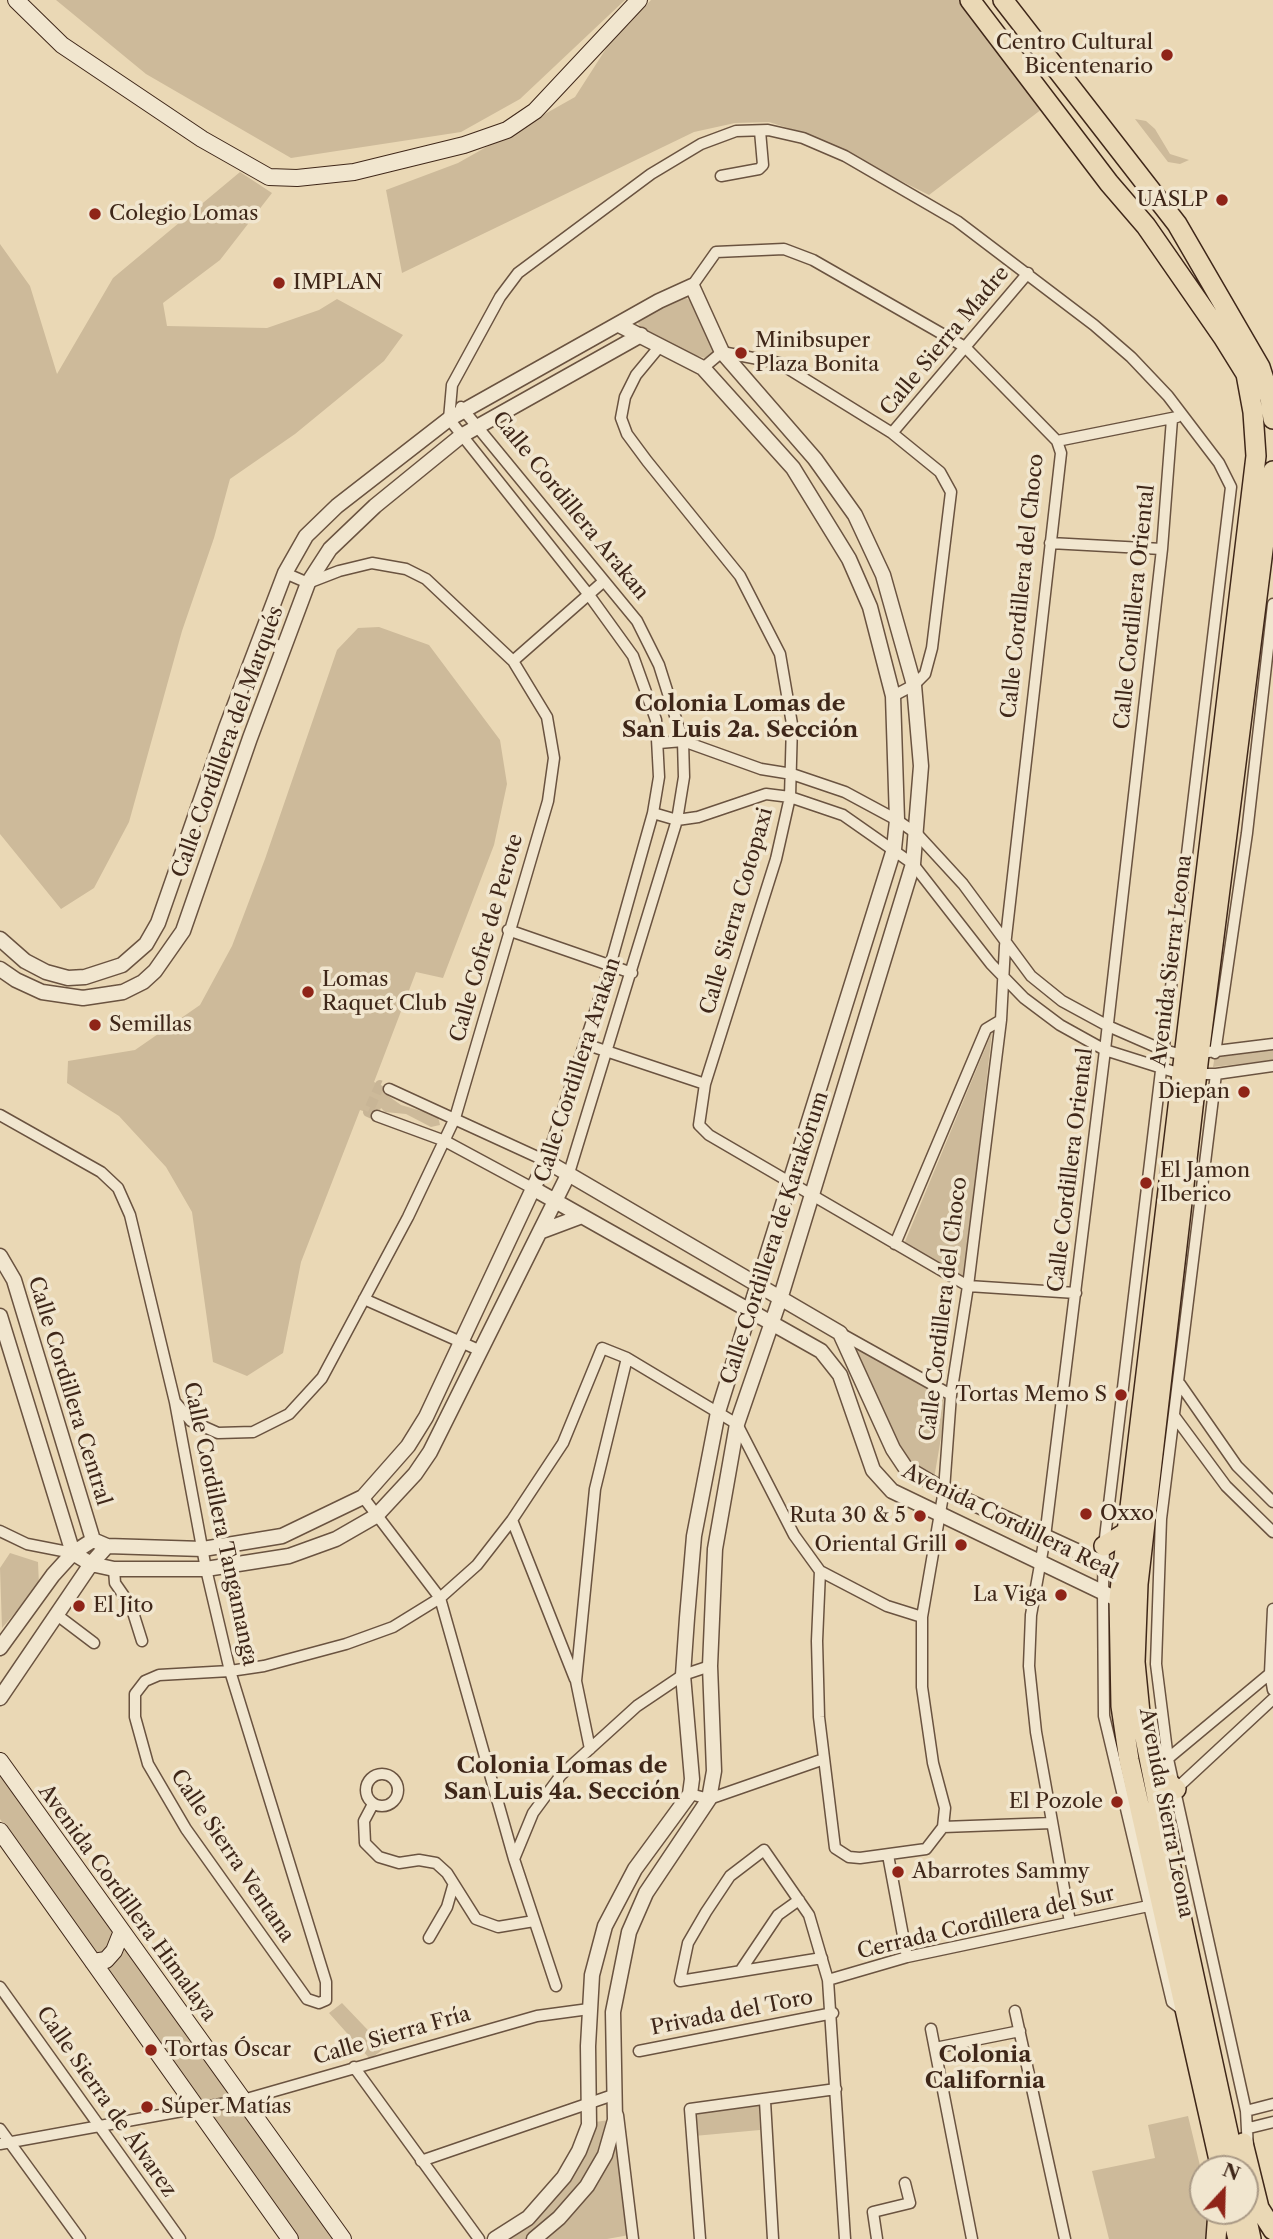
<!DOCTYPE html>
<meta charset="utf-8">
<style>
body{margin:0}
#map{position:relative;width:1273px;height:2239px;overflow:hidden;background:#ead8b5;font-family:"Libre Caslon Text",serif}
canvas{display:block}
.north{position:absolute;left:1189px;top:2155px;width:70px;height:70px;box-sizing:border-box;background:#f1e6cf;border:2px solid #aa9a86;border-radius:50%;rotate:22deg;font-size:19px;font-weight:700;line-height:28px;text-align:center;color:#3f2719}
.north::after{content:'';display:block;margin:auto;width:24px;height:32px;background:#8f2418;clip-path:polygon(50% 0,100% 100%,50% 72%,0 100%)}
</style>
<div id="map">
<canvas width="1273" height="2239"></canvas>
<div class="north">N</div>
</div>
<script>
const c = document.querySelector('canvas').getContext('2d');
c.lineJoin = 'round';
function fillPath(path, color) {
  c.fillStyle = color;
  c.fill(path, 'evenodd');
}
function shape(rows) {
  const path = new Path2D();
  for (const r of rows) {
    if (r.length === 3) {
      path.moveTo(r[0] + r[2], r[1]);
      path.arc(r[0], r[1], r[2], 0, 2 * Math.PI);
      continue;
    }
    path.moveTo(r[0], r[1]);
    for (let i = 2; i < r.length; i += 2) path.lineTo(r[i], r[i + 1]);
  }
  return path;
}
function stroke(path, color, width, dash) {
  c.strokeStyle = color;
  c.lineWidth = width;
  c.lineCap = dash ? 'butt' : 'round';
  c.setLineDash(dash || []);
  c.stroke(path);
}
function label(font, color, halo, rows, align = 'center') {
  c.font = font + ' "Libre Caslon Text",serif';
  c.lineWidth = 7;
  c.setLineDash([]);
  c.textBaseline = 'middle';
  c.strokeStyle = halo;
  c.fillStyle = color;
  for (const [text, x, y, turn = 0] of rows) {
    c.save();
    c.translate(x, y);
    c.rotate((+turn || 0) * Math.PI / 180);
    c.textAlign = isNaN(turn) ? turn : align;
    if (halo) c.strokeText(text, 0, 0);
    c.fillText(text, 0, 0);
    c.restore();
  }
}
const green = shape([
 [56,0,625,0,520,99,461,132,291,158,146,74],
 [651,0,963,0,1042,109,929,195,807,134,769,122,735,123,694,132,402,273,386,190,458,163,575,97,609,44],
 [1135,119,1146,121,1155,129,1170,154,1189,160,1180,164,1168,162],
 [240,172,272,193,220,260,163,303,167,326,267,328,319,310,337,299,403,335,384,361,295,434,230,479,214,538,182,631,129,822,94,888,61,909,0,834,0,244,30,286,57,374,113,278],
 [681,294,699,307,716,344,711,355,705,358,673,349,643,333,635,317],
 [379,627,429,645,500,740,507,784,494,845,443,978,416,972,374,1082,389,1089,387,1095,401,1105,438,1116,440,1125,431,1127,406,1114,385,1112,381,1108,377,1116,360,1110,301,1262,283,1353,247,1376,213,1362,192,1212,166,1167,119,1116,67,1083,68,1061,135,1050,200,1005,232,946,265,859,337,650,358,628],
 [992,1032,964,1279,904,1244],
 [1273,1048,1273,1060,1213,1067,1215,1055],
 [845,1339,948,1396,934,1479,906,1460],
 [10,1553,38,1562,39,1585,2,1628,0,1568],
 [0,1771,336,2239,298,2239,0,1819],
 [342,2003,385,2048,370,2059,329,2013],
 [759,2105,760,2130,694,2136,694,2111],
 [1188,2116,1203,2178,1203,2211,1211,2211,1209,2239,1109,2239,1092,2171,1155,2158,1148,2125],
 [617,2119,629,2235,607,2239,502,2239,535,2218,595,2122]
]);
const minorTunnel = shape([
 [377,1116,368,1112,380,1085,389,1089]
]);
const minor = shape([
 [721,176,759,169,763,165,760,131],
 [692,286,716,252,784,249,813,260,965,347,1057,441,1061,453,1005,946,1001,1020,968,1286,951,1395,944,1490,922,1617,922,1687,933,1763,945,1808,943,1827,926,1849,860,1858,849,1857,835,1848,819,1717,817,1641,820,1571],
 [660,346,636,375,625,397,621,418,627,434,647,461,740,576,780,654,792,724,790,797,776,859,705,1084,699,1125,709,1135,968,1286,1076,1293],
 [703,368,722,352,779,363,892,433,940,472,951,492,932,648,925,674,914,685,893,696],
 [461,407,637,621,659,665,683,741,684,777,677,820,569,1173],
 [892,433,1028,273],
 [1057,441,1177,417],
 [1050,543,1162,549],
 [513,661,604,581],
 [659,743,683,741,761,769,792,774,845,792,897,820,917,834,963,884,1031,976,1062,1001,1108,1026,1163,1050,1184,1055,1273,1044],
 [653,813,677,820,698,817,766,794,790,797,843,815,913,864,991,964,1024,998,1060,1025,1105,1050,1181,1074,1216,1074,1273,1066],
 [508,930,632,973],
 [585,1044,705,1084],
 [1215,1053,1247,833,1273,604],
 [1216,1074,1161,1519,1156,1664,1168,1759,1246,2111,1248,2149],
 [389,1089,546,1161,610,966,653,813,659,777,656,720,633,656,589,595,449,419,452,385,500,297,518,273,651,174,701,144,736,131,768,130,803,138,845,156,957,221,1094,325,1131,357,1168,396,1219,463,1231,487,1104,1546,1103,1589,1104,1716,1172,2002,1184,2011],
 [0,1115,101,1172,118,1188,130,1215,175,1402,206,1569,230,1671,326,1982,326,2000,319,2003,307,1999,186,1829,148,1764,135,1717,135,1694,145,1681,159,1675,230,1671,264,1666,346,1644,393,1627,440,1598,477,1565,512,1520,563,1443,602,1348,627,1358,737,1424,794,1535,820,1571,887,1606,922,1617],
 [377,1116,445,1141,534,1189],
 [895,1244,986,1029,1001,1020],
 [364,1299,481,1351],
 [840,1333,951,1395],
 [1180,1384,1237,1466,1273,1502],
 [176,1403,191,1421,218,1433,253,1432,289,1414,322,1378,408,1217,455,1118,548,801,554,758,547,717,513,661,426,579,406,569,372,563,339,571,308,583,285,573],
 [1175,1417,1226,1486,1273,1532],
 [363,1497,440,1598,514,1859,556,1986],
 [512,1520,575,1679],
 [0,1531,27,1544,73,1553],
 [114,1569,115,1583,131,1606,142,1641],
 [1273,1609,1270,1673,1273,1690],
 [57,1615,94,1643],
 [590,1749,576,1681,595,1489,627,1358],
 [1165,1761,1273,1671],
 [382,1790,16],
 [1171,1789,1176,1789,1273,1699],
 [690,1794,709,1799,824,1759],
 [373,1804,364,1821,365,1843,379,1857,399,1863,419,1860,436,1863,447,1873,476,1919,498,1927,534,1921],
 [943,1827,1052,1823],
 [888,1855,907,1957],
 [514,1859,533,1813,561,1775,637,1706,683,1675,710,1666],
 [1070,1922,1036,1732,1029,1666,1031,1615,1045,1537,1105,1050,1162,549,1172,419],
 [429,1938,447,1907,453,1886],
 [822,1958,680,1981,688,1943,706,1912,730,1876,764,1850,809,1915,828,1980,845,2239],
 [741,1970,778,1915,799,1900],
 [828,1980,907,1957,1153,1905],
 [0,1987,180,2239],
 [1015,2011,1065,2239],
 [931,2029,972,2239],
 [935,2048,1020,2031],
 [639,2051,833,2013],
 [354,2067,479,2239],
 [765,2101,773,2239],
 [1246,2111,1273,2104],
 [618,2115,633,2239],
 [1249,2128,1273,2122],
 [0,2129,80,2239],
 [0,2144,243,2100,537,2016,589,2009],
 [421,2161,616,2094,616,2099],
 [700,2239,690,2109,836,2089],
 [877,2239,873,2212,910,2203,905,2183]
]);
const tertiary = shape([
 [0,939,25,961,46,972,68,978,85,977,122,965,146,944,158,923,226,728,285,573,306,536,337,506,449,419,659,301,692,286,722,352,815,459,855,515,883,575,914,685,921,766,913,864,781,1296,737,1424,715,1549,710,1666,714,1771,709,1799,646,1893,629,1932,613,2012,615,2120,605,2155,587,2186,559,2218,534,2239],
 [0,969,16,980,42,992,83,998,123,992,143,982,155,971,183,931,250,738,308,583,330,549,375,506,461,436,641,335],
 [534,1189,821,1351,840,1375,873,1470,892,1491,1125,1603],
 [542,1231,582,1216],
 [0,1256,14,1280,93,1540],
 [0,1316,73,1553],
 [93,1540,107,1546,203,1549,282,1536,363,1497,408,1446,426,1417,546,1161,840,1333,893,1449,905,1467,944,1490,1105,1564,1128,1579],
 [73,1553,91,1564,114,1569,206,1569,289,1556,336,1539,376,1516,415,1474,430,1452,569,1173],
 [0,1648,53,1575,73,1553,93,1540],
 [0,1698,91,1564,107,1546],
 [495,2239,528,2218,564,2177,579,2151,589,2125,588,2046,592,1975,605,1926,635,1869,690,1794,692,1779,683,1675,687,1618,694,1536,718,1412,894,849,897,820,893,696,870,607,849,559,793,468,703,368,619,325]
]);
const secondary = shape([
 [16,0,62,45,202,139,269,177,297,178,354,172,464,145,507,130,535,111,639,0],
 [0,1761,343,2239],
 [0,1831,290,2239],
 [93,1962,106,1960,114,1951,122,1931]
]);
const trunk = shape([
 [970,0,1109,183,1146,226,1223,337,1246,374,1253,412,1256,456,1119,1599,1121,1706,1129,1760,1221,2169],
 [1003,0,1177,224,1260,367,1270,398,1273,419],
 [1104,1546,1125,1533],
 [1151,1768,1176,1789],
 [1243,2143,1259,2208,1273,2230],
 [1236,2169,1179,1907,1140,1713,1135,1662,1138,1584,1199,1055,1273,471],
 [1231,2211,1238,2239],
 [1245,2211,1251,2239],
 [1216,2239,1218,2211]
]);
const markers = [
 [1167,55,7,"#8f2418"],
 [1222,200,7,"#8f2418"],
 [95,214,7,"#8f2418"],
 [279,283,7,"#8f2418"],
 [741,353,7,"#8f2418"],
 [308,992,7,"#8f2418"],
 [95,1025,7,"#8f2418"],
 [1244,1092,7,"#8f2418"],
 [1146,1183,7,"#8f2418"],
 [1121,1395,7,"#8f2418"],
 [1086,1514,7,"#8f2418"],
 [920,1516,7,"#8f2418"],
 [961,1545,7,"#8f2418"],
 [1061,1595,7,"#8f2418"],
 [79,1606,7,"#8f2418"],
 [1117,1802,7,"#8f2418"],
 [898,1872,7,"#8f2418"],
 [151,2050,7,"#8f2418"],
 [147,2107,7,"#8f2418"]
];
const poiNames = [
 ["Centro Cultural",1153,43,"right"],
 ["Bicentenario",1153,67,"right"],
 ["UASLP",1208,200,"right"],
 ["Colegio Lomas",109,214],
 ["IMPLAN",293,283],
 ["Minibsuper",755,341],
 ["Plaza Bonita",755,365],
 ["Lomas",322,980],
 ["Raquet Club",322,1004],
 ["Semillas",109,1025],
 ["Diepan",1230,1092,"right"],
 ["El Jamon",1160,1171],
 ["Iberico",1160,1195],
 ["Tortas Memo S",1107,1395,"right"],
 ["Oxxo",1100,1514],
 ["Ruta 30 & 5",906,1516,"right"],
 ["Oriental Grill",947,1545,"right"],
 ["La Viga",1047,1595,"right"],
 ["El Jito",93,1606],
 ["El Pozole",1103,1802,"right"],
 ["Abarrotes Sammy",912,1872],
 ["Tortas Óscar",165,2050],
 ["Súper Matías",161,2107]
];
const streetNames = [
 ["Calle Sierra Madre",945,341,-50],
 ["Calle Cordillera Arakan",570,506,51],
 ["Calle Cordillera del Choco",1023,586,-84],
 ["Calle Cordillera Oriental",1135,607,-84],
 ["Calle Cordillera del Marqués",228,742,-70],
 ["Calle Sierra Cotopaxi",737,911,-74],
 ["Calle Cofre de Perote",487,938,-74],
 ["Avenida Sierra Leona",1172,961,-83],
 ["Calle Cordillera Arakan",578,1070,-72],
 ["Calle Cordillera Oriental",1071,1170,-83],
 ["Calle Cordillera de Karakórum",775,1238,-72],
 ["Calle Cordillera del Choco",944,1309,-83],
 ["Calle Cordillera Central",69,1391,73],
 ["Avenida Cordillera Real",1010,1522,26],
 ["Calle Cordillera Tangamanga",220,1524,78],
 ["Avenida Sierra Leona",1166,1813,79],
 ["Calle Sierra Ventana",232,1856,56],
 ["Avenida Cordillera Himalaya",127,1903,54],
 ["Cerrada Cordillera del Sur",986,1923,-13],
 ["Privada del Toro",732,2013,-11],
 ["Calle Sierra Fría",392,2036,-16],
 ["Calle Sierra de Álvarez",106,2102,55]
];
const neighbourhoodNames = [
 ["Colonia Lomas de",740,704],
 ["San Luis 2a. Sección",740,730],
 ["Colonia Lomas de",562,1766],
 ["San Luis 4a. Sección",562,1792],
 ["Colonia",985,2055],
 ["California",985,2081]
];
fillPath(green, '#cdba9a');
stroke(minorTunnel, '#c8b596', 10, [10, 5]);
stroke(minor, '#6a5340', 13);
stroke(tertiary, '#6a5340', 17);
stroke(secondary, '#3f2719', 18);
stroke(trunk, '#3f2719', 22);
stroke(minor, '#f1e6cf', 10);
stroke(tertiary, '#f1e6cf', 14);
stroke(secondary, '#f1e6cf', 16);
stroke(trunk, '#ead8b5', 19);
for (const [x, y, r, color] of markers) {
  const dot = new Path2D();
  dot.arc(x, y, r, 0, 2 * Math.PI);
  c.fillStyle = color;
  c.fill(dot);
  stroke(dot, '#f1e6cf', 2.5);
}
label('21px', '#3f2719', '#f1e6cf', poiNames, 'left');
label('21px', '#3f2719', '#f1e6cf', streetNames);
label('bold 23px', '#3f2719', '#f1e6cf', neighbourhoodNames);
</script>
